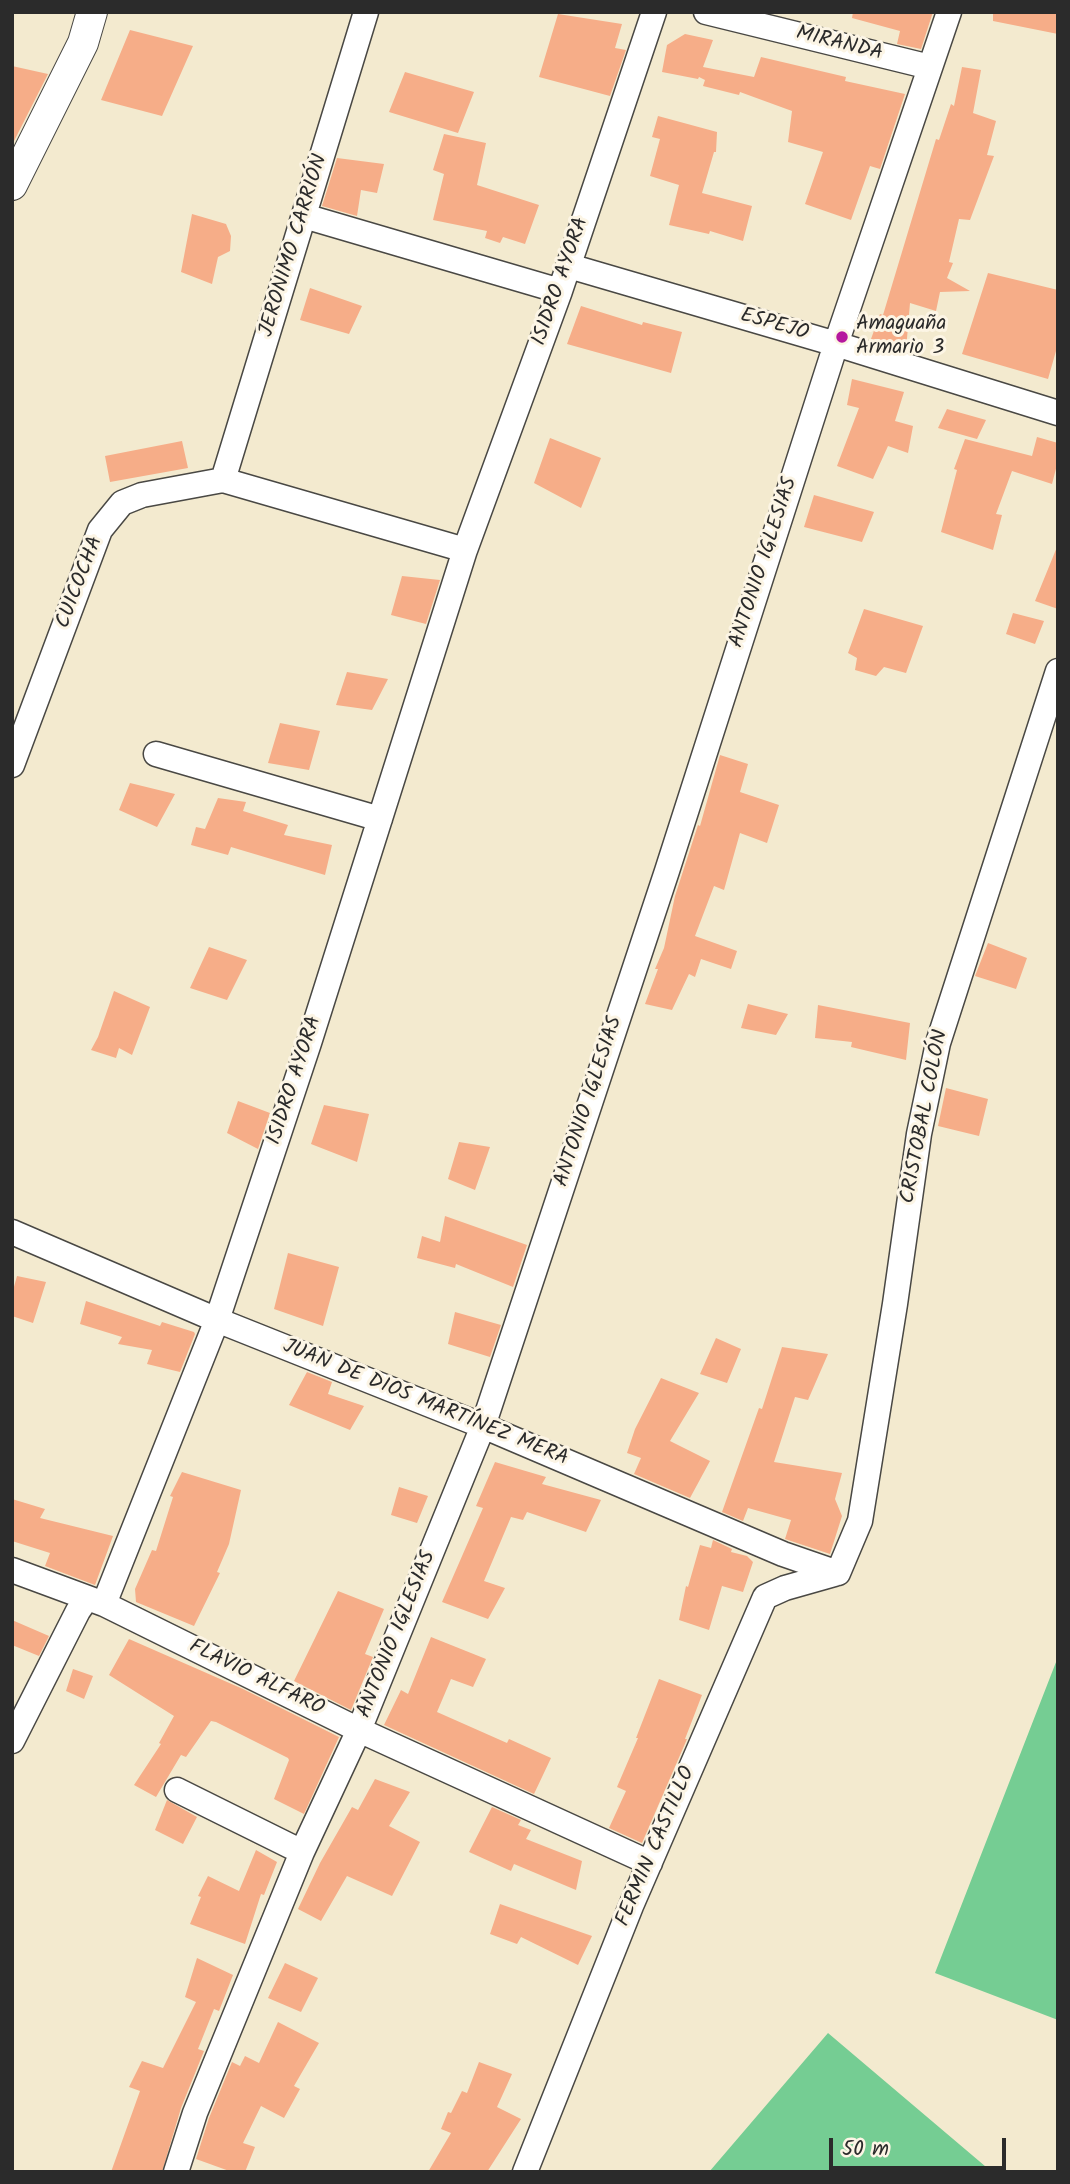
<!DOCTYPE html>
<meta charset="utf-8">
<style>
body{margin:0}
#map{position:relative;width:1070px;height:2184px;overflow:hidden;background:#f3eacf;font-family:Kalam,sans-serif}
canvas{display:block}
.frame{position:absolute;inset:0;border:14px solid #2b2b2b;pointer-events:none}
.scale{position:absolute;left:829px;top:2138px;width:177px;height:32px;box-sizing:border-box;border:4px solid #2b2b2b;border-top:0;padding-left:9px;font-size:21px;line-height:24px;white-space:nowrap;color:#2b2b2b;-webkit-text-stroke:5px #fcf5e5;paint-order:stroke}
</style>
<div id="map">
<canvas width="1070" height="2184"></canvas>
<div class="frame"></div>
<div class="scale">50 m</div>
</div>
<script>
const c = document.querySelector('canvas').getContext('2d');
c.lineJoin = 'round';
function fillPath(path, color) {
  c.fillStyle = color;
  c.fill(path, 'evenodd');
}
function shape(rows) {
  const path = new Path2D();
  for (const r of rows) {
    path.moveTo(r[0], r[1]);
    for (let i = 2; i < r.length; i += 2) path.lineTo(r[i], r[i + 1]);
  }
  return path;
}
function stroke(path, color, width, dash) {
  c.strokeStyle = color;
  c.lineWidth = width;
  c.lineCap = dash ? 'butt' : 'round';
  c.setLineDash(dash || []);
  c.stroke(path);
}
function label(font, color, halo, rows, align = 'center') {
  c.font = font + ' Kalam,sans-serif';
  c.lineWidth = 6;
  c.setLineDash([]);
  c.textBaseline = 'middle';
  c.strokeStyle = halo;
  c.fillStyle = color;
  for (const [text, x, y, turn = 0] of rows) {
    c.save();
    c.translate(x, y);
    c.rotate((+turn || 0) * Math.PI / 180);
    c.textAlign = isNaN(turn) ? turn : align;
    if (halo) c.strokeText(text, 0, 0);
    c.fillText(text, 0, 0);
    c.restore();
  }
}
const green = shape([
 [1058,1657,1058,2020,935,1973],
 [828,2033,992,2172,709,2172]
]);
const building = shape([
 [853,12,933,12,921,49,897,44,900,31,852,18],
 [993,12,1058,12,1058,34,993,21],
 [558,14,622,24,615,48,626,50,610,96,539,77],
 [130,30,193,46,162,116,101,100],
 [685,34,713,40,703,67,754,77,761,57,846,77,845,81,905,94,880,169,870,166,851,220,805,204,823,152,788,142,792,111,740,92,739,95,703,86,705,80,699,77,698,79,662,72,667,45],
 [12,66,48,74,12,145],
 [962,67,981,70,973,113,996,121,987,155,994,156,970,220,959,219,949,262,953,263,947,278,970,291,940,292,936,311,910,303,906,350,871,339,880,314,883,315,936,139,939,140,951,104,954,106],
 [405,72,474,92,458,133,389,112],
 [658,116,717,132,716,152,714,152,702,193,752,206,743,241,710,231,709,234,669,225,679,185,650,176,660,139,652,137],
 [444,134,486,143,477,185,539,205,525,244,503,237,500,243,485,238,487,231,433,220,444,174,433,170],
 [337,158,384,164,377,193,361,190,357,216,322,206],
 [192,214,226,224,231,236,230,251,218,257,212,284,181,272],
 [988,273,1058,290,1058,344,1048,379,962,354],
 [310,288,362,306,349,334,300,320],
 [581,306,642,325,643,322,682,332,671,373,567,344],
 [852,379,904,392,895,421,913,426,908,453,888,446,873,479,837,466,859,408,847,405],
 [947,409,986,420,977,439,938,428],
 [1037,437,1058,443,1058,461,1052,484,1012,471,996,514,1002,515,993,550,941,532,957,470,954,469,965,439,1032,456],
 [550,438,601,458,581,508,534,483],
 [182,441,188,468,110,482,105,456],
 [814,495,874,512,862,542,804,527],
 [1057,547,1058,547,1058,609,1035,601],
 [402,576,440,580,426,624,391,615],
 [864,609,923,626,906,673,884,667,876,676,855,670,857,658,848,653],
 [1013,613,1044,621,1035,644,1006,634],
 [347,672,388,679,372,710,336,705],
 [280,723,320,731,309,770,268,763],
 [720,755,748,764,740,792,779,805,767,843,740,833,724,890,714,886,695,936,737,951,731,969,701,959,695,977,689,974,672,1010,645,1004,658,969,655,969,664,948,675,896,698,825,700,826],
 [130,783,175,794,157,827,119,810],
 [218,798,246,802,243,811,288,825,284,835,332,845,325,875,231,847,228,855,191,845,196,827,205,829],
 [988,943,1027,958,1016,989,975,976],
 [209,947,247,960,227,1000,190,988],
 [114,991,150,1007,132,1055,119,1048,116,1058,91,1050,98,1037],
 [748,1004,788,1014,776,1035,741,1028],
 [818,1005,910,1023,906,1060,851,1047,852,1042,815,1038],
 [946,1088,988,1099,979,1136,938,1126],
 [238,1101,270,1113,258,1149,227,1133],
 [324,1105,369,1114,357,1162,311,1144],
 [459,1142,490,1147,475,1190,448,1179],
 [445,1216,527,1245,513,1287,456,1264,455,1268,417,1258,422,1236,440,1242],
 [288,1253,339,1267,323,1326,274,1309],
 [17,1276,46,1282,33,1323,12,1316,12,1294],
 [86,1301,160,1326,162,1322,194,1332,195,1334,180,1372,147,1364,152,1350,118,1344,122,1337,80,1324],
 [455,1312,501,1325,490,1357,448,1344],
 [716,1338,741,1349,727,1383,700,1374],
 [782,1347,828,1354,808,1400,795,1397,774,1462,842,1473,835,1499,842,1516,830,1554,785,1539,791,1520,748,1508,743,1521,722,1512,759,1408,762,1409],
 [307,1372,332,1382,328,1394,364,1406,350,1430,289,1405],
 [661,1378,699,1393,670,1441,710,1461,690,1498,634,1474,641,1458,627,1453,635,1429],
 [495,1462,546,1477,542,1484,601,1500,586,1532,527,1512,523,1520,511,1517,484,1581,505,1588,488,1619,442,1602,483,1508,476,1506],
 [182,1472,241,1490,229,1544,217,1572,220,1573,194,1626,136,1602,135,1589,152,1550,156,1551,173,1497,170,1496],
 [399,1487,428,1496,417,1523,391,1515],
 [12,1499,45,1509,40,1518,113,1536,95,1585,45,1566,50,1553,12,1541],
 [713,1540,732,1549,731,1552,747,1556,753,1562,743,1592,722,1586,709,1630,679,1620,686,1586,688,1587,700,1545,711,1548],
 [338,1591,384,1609,365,1654,373,1657,351,1710,294,1681],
 [12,1620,49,1636,39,1656,12,1645],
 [431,1637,486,1659,473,1687,451,1679,437,1712,507,1743,509,1739,551,1758,534,1794,384,1725,401,1690,408,1694],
 [129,1639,243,1689,339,1737,304,1814,274,1799,289,1760,288,1758,216,1722,211,1721,186,1757,181,1755,156,1797,134,1785,161,1744,159,1743,174,1716,109,1675],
 [73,1669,93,1676,84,1699,66,1691],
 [659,1679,702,1695,685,1739,687,1739,642,1843,609,1828,626,1791,617,1787,638,1738,636,1738],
 [375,1779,410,1792,389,1826,420,1842,392,1896,347,1876,321,1921,298,1909,320,1863,352,1807,358,1810],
 [167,1800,197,1817,183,1844,155,1830],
 [492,1807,521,1820,518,1825,531,1830,526,1839,582,1861,576,1890,514,1864,511,1871,469,1852],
 [256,1850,277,1862,264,1895,261,1894,245,1944,190,1924,201,1897,198,1896,208,1876,239,1891],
 [500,1904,592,1936,578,1965,521,1937,517,1944,490,1934],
 [197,1958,233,1975,219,2011,214,2009,198,2049,204,2051,181,2108,162,2172,111,2172,140,2091,129,2087,142,2061,163,2068,196,2002,185,1997],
 [285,1963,318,1978,301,2012,268,1998],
 [278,2022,319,2043,294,2086,300,2089,284,2118,261,2106,243,2143,255,2147,245,2172,232,2172,196,2159,209,2118,232,2062,240,2066,245,2056,259,2063],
 [479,2062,512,2074,497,2107,521,2119,487,2172,428,2172,451,2133,441,2129,448,2112,451,2113,462,2091,467,2093]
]);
const minor = shape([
 [706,12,930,67],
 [304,216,560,291],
 [569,266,836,344,1058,413],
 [223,480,366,12],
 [156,754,380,819],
 [12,765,100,530,122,503,142,495,223,480,465,550,560,291,654,12],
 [12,1232,217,1320,483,1426,783,1554,838,1573],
 [12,1570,104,1604,359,1730,650,1863],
 [838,1573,860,1521,895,1304,919,1134,938,1043,1058,671],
 [104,1604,217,1320,309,1043,465,550],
 [12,1741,78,1611,87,1598],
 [177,1790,302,1852],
 [176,2172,195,2113,302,1852,359,1730,483,1426,667,871,836,344,949,12],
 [525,2172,631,1906,765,1597,785,1588,838,1573]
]);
const tertiary = shape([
 [12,185,83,43,92,12]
]);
const markers = [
 [842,337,7,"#b5179e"]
];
const streetNames = [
 ["MIRANDA",839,45,14],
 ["JERONIMO CARRIÓN",295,246,-73],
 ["ISIDRO AYORA",562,282,-71],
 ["ESPEJO",774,326,16],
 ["ANTONIO IGLESIAS",765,563,-72],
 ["CUICOCHA",81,583,-69],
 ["ISIDRO AYORA",296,1081,-72],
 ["ANTONIO IGLESIAS",590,1102,-72],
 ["CRISTOBAL COLÓN",926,1117,-79],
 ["JUAN DE DIOS MARTÍNEZ MERA",425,1404,22],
 ["ANTONIO IGLESIAS",398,1635,-68],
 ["FLAVIO ALFARO",256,1679,26],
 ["FERMIN CASTILLO",657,1847,-67]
];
const poiNames = [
 ["Amaguaña",856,325],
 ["Armario 3",856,349]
];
fillPath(green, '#75cd93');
fillPath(building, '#f6ad88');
stroke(minor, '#494844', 27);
stroke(tertiary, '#494844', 32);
stroke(minor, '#fff', 24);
stroke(tertiary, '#fff', 30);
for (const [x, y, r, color] of markers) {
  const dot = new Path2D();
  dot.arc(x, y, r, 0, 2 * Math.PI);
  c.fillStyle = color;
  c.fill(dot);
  stroke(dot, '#fcf5e5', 2.5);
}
label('21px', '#2b2b2b', '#fcf5e5', streetNames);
label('21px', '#2b2b2b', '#fcf5e5', poiNames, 'left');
</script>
